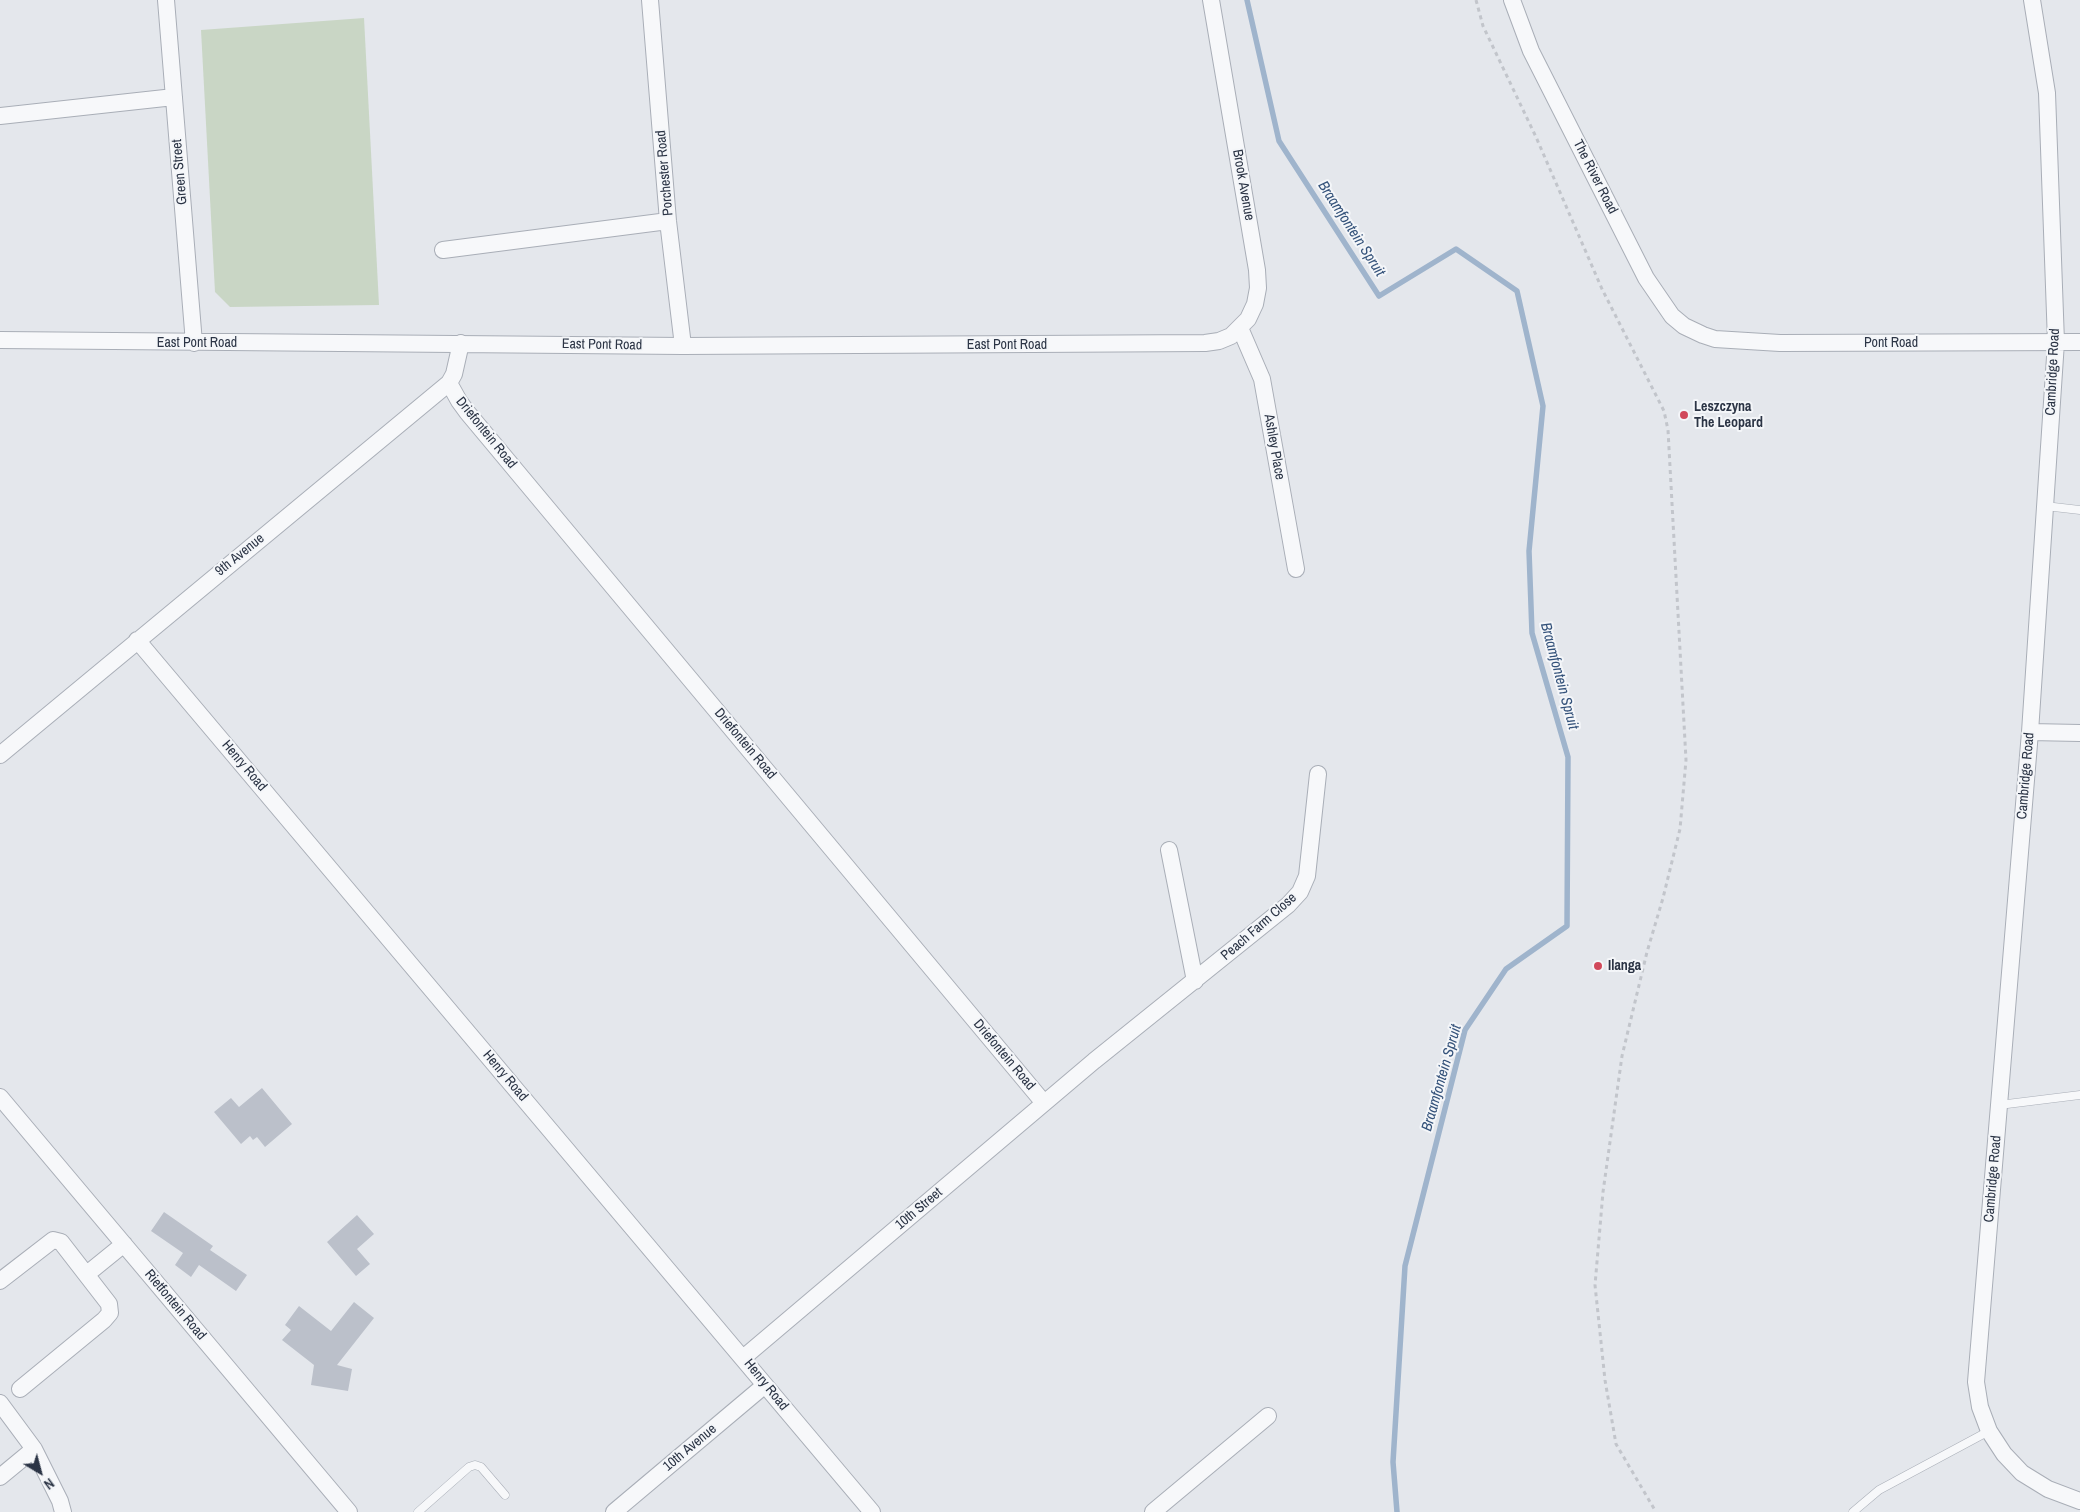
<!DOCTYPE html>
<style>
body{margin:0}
#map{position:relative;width:2080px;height:1512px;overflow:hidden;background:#e4e7ec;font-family:"Archivo Narrow",sans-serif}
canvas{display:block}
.north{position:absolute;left:15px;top:1447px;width:50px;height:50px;-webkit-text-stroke:4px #f4f6f9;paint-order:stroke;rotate:143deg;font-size:14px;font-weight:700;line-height:20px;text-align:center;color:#2b3445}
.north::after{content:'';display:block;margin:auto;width:18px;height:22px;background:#2b3445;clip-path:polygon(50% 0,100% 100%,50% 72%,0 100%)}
</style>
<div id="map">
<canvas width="2080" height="1512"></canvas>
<div class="north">N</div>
</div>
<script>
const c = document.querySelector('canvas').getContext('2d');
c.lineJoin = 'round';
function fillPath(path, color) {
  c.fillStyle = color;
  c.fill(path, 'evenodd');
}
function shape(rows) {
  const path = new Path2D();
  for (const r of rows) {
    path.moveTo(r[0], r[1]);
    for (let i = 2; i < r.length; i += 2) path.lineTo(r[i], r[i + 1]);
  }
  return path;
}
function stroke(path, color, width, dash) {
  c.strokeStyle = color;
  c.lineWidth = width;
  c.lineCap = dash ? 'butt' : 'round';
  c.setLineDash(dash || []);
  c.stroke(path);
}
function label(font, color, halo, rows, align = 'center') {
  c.font = font + ' "Archivo Narrow",sans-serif';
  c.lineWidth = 4;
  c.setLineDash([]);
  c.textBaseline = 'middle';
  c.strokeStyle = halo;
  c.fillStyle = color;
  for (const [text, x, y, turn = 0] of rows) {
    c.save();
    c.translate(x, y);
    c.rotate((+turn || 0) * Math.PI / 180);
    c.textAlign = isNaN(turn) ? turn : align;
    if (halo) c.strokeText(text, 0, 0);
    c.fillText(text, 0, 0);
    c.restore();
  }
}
const green = shape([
 [364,18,379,305,230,307,215,292,201,30]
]);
const stream = shape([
 [1247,0,1279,141,1379,296,1456,249,1517,291,1543,406,1529,551,1532,633,1568,757,1567,926,1506,969,1465,1030,1405,1266,1393,1462,1397,1512]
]);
const building = shape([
 [262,1088,292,1124,265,1147,257,1137,253,1140,250,1136,241,1144,214,1112,231,1098,239,1107],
 [164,1212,213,1246,210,1250,247,1275,236,1291,199,1265,191,1277,175,1265,183,1253,151,1231],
 [357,1215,374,1234,357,1249,370,1264,356,1276,327,1242],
 [354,1302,374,1318,337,1365,352,1369,348,1391,311,1385,314,1365,282,1340,291,1330,285,1325,299,1306,331,1331]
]);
const path = shape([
 [1476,0,1483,26,1536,137,1602,289,1664,411,1668,430,1686,760,1680,829,1663,898,1647,952,1622,1056,1603,1192,1595,1285,1605,1380,1616,1444,1656,1512]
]);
const lane = shape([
 [2045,506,2080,510],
 [1999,1105,2080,1095],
 [418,1512,469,1467,475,1465,481,1467,505,1495],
 [1853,1512,1879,1490,1989,1431]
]);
const street = shape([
 [166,0,194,343],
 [650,0,668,221,683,346],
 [1512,0,1531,51,1646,278,1672,316,1684,326,1703,335,1715,339,1780,343,2080,342],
 [2032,0,2047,93,2056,342,2030,732,1976,1382,1980,1407,1989,1431,2004,1454,2022,1473,2048,1489,2080,1501],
 [0,116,174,97],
 [443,250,668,221],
 [1240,328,1262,379,1296,569],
 [0,340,683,346,1205,343,1219,341,1231,336,1248,319,1255,304,1258,288,1257,270,1211,0],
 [449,383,459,401,467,412,1044,1103],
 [137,640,872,1512],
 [2030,732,2080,733],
 [0,755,449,383,454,374,461,343],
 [1169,850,1195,981],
 [0,1097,349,1512],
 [87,1274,124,1244],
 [0,1281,53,1240,61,1242,109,1304,110,1313,104,1320,20,1389],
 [743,1358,1094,1061,1288,905,1300,892,1307,876,1318,774],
 [0,1403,34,1449,60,1501,63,1512],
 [0,1477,34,1449],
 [614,1512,765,1385],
 [1153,1512,1268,1416]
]);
const markers = [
 [1684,415,5,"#d1495b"],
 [1598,966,5,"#d1495b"]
];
const streetNames = [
 ["Green Street",180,172,-95],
 ["Porchester Road",665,173,-95],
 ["The River Road",1595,177,63],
 ["Brook Avenue",1243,185,80],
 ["East Pont Road",197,343],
 ["Pont Road",1891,343],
 ["East Pont Road",602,345,1],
 ["East Pont Road",1007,345],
 ["Cambridge Road",2053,372,-87],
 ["Driefontein Road",486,433,51],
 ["Ashley Place",1274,447,80],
 ["9th Avenue",240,555,-39],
 ["Driefontein Road",745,744,50],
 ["Henry Road",244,766,50],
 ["Cambridge Road",2026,776,-85],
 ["Peach Farm Close",1259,927,-41],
 ["Driefontein Road",1004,1055,50],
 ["Henry Road",505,1076,50],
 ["Cambridge Road",1993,1179,-85],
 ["10th Street",919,1209,-40],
 ["Rietfontein Road",175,1305,50],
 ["Henry Road",766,1385,51],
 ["10th Avenue",690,1448,-40]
];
const poiNames = [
 ["Leszczyna",1694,407],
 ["The Leopard",1694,423],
 ["Ilanga",1608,966]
];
const waterNames = [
 ["Braamfontein Spruit",1351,229,57],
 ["Braamfontein Spruit",1559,676,75],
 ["Braamfontein Spruit",1442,1078,-74]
];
fillPath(green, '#c9d6c5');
stroke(stream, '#9fb4cc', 5.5);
fillPath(building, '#bbc0ca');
stroke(lane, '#a9aeb7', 9);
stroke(street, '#a9aeb7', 18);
stroke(path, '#c2c5cb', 3, [4, 4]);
stroke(lane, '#f7f8fa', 8);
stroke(street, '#f7f8fa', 16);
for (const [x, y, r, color] of markers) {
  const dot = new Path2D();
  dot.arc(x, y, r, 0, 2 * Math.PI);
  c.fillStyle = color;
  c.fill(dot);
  stroke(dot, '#f4f6f9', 2);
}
label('14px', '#2b3445', '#f4f6f9', streetNames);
label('bold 14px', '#2b3445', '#f4f6f9', poiNames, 'left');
label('italic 15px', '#34527a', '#f4f6f9', waterNames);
</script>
